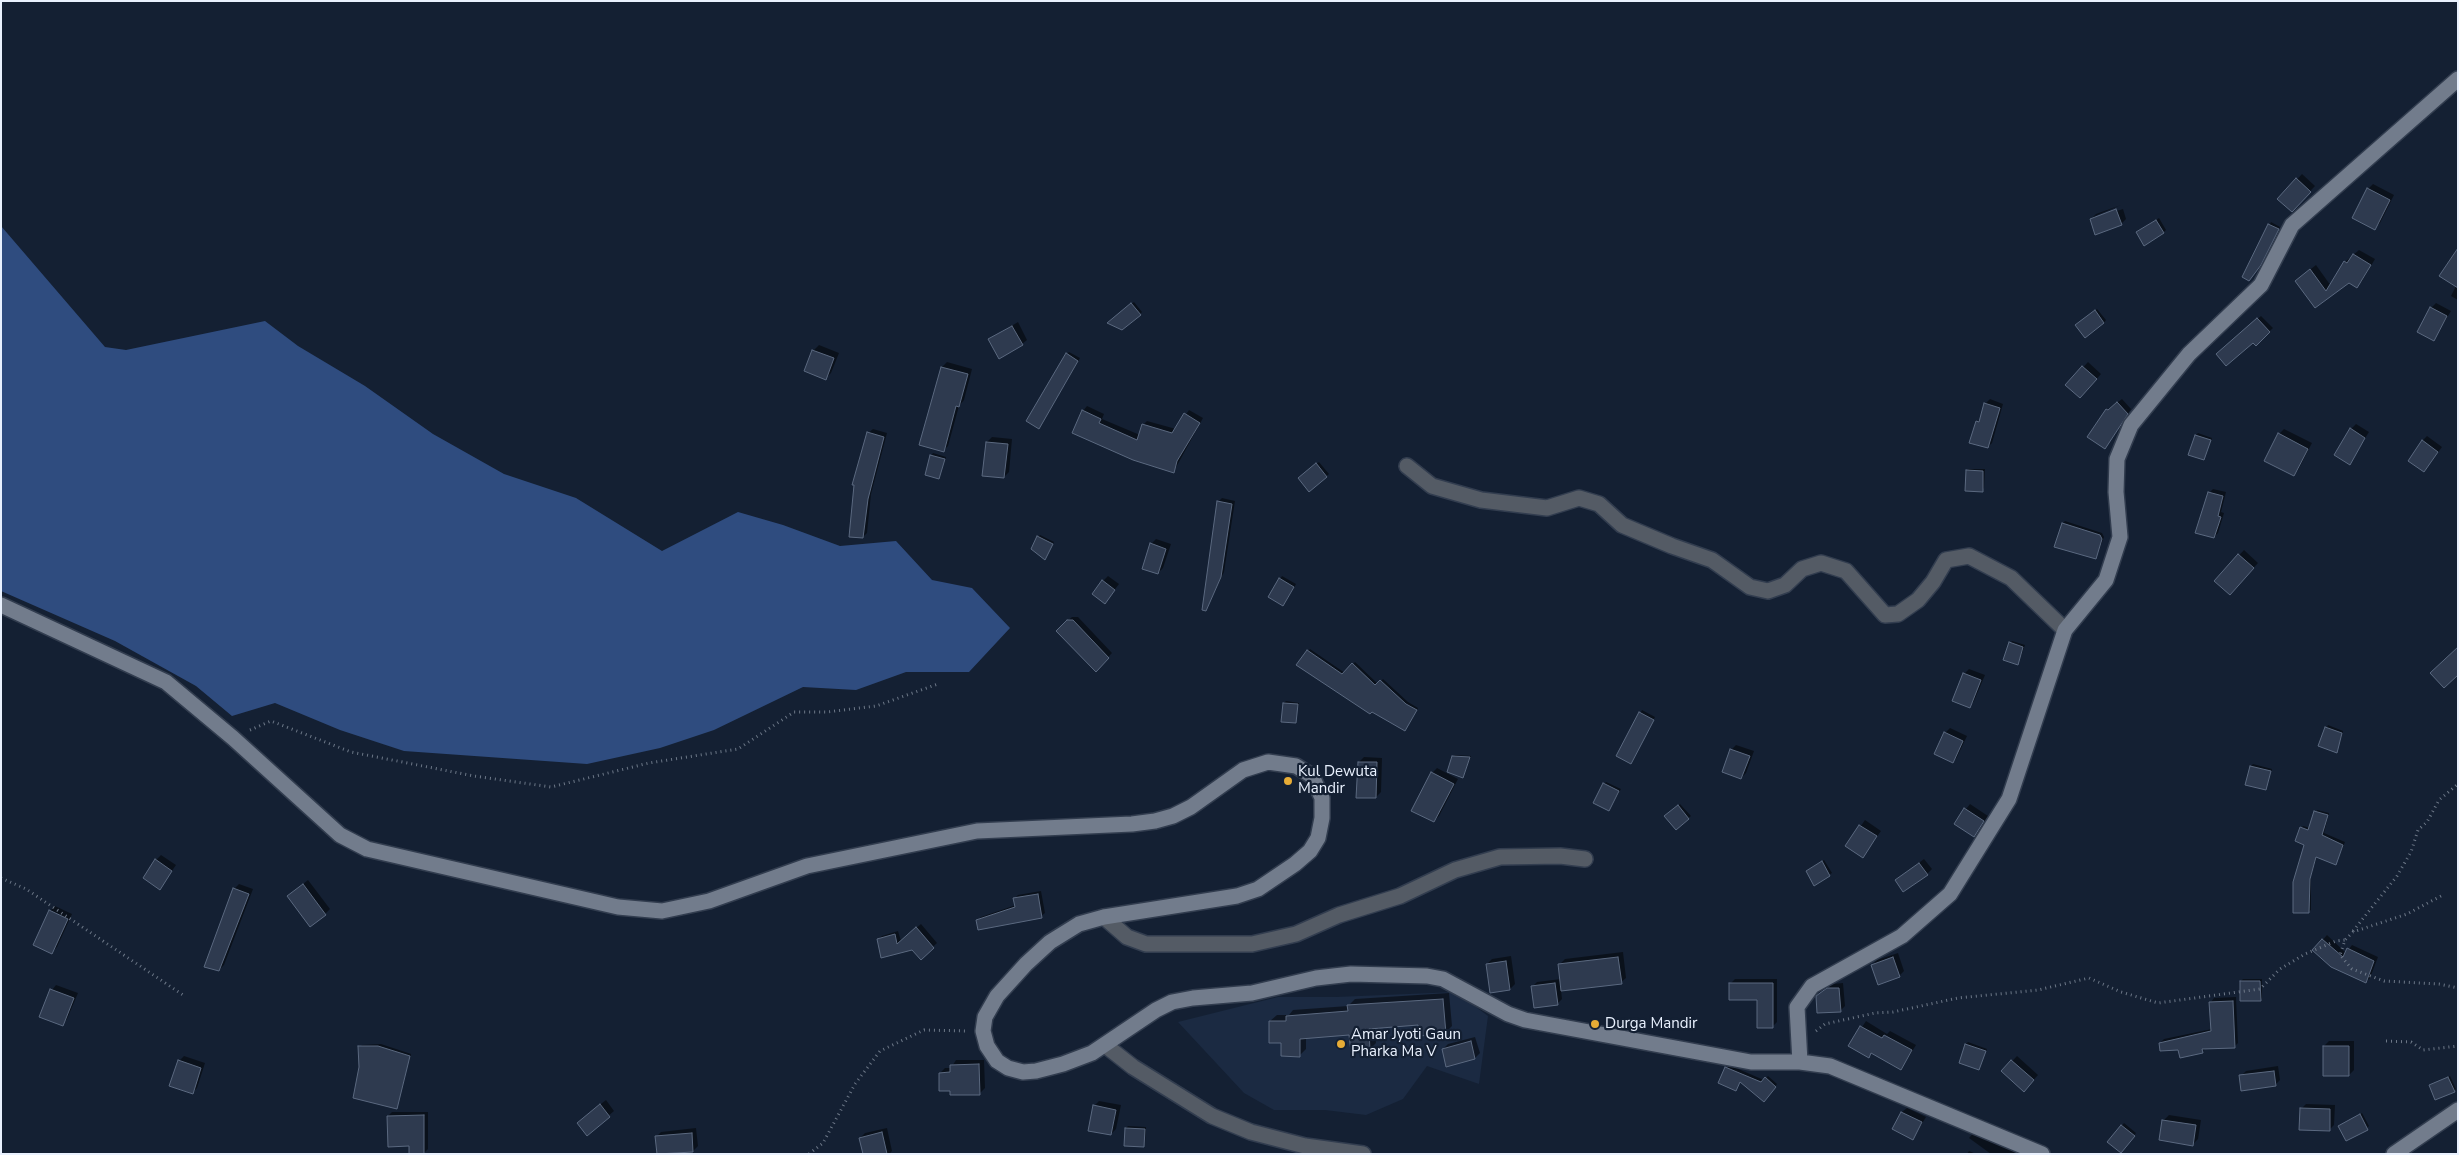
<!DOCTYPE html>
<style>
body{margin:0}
#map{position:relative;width:2459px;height:1155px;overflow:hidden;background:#142033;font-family:"Nunito Sans",sans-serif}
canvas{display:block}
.frame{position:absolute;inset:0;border:2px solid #e9f1fe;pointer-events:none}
</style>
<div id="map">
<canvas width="2459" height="1155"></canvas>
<div class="frame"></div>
</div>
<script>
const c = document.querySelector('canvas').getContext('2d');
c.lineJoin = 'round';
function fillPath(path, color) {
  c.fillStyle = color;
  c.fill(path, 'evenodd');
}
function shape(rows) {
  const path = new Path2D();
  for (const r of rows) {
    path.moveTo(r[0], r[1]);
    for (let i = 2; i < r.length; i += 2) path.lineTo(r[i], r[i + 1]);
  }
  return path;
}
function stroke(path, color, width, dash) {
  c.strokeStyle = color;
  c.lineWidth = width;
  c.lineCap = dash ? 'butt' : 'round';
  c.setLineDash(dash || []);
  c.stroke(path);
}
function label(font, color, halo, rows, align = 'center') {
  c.font = font + ' "Nunito Sans",sans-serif';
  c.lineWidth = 4.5;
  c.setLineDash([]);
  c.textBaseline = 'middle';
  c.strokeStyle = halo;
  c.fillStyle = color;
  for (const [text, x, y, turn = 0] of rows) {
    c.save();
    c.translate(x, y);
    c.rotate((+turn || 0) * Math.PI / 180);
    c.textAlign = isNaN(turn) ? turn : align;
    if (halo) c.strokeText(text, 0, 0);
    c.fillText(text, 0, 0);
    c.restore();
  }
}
const built = shape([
 [1456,992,1488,1016,1479,1084,1427,1066,1403,1099,1366,1115,1325,1110,1274,1110,1244,1093,1178,1022,1278,997,1336,997]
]);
const forest = shape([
 [1,226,105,347,126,350,265,321,298,346,365,386,433,434,504,474,576,498,662,551,738,512,783,525,840,546,896,541,932,580,972,588,1010,628,969,672,906,672,856,690,803,687,714,730,660,748,587,764,404,751,340,730,275,703,232,716,196,686,115,641,1,591]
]);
const shadow = shape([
 [2302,174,2315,186,2292,210,2279,199],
 [2373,184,2394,195,2380,223,2375,228,2368,189],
 [2121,205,2095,216,2095,218,2123,209,2126,219,2121,224,2091,219,2096,214],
 [2159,218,2166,230,2164,232,2139,230],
 [2271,222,2280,227,2263,261,2244,277],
 [2359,250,2375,259,2362,281,2357,286,2349,281,2315,306,2302,276,2316,265,2331,286,2345,262],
 [2458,261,2458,300,2451,296,2456,286],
 [1134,302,1142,312,1140,314,1109,322],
 [2436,303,2451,311,2434,339,2431,308],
 [2097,309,2106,320,2104,323,2079,323],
 [2261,316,2273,328,2256,344,2253,341,2221,351],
 [1018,322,1027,340,1022,344,990,339],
 [819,345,839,353,831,373,826,378,806,371,814,350],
 [1069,352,1080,358,1041,425,1067,354],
 [947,362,972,369,964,400,959,406,948,446,943,451,942,367],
 [2088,362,2101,374,2085,392,2067,385],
 [1990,399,2003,404,1992,443,1988,447,1977,422,1981,418,1986,403],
 [2122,399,2131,409,2109,443,2107,410],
 [1087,406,1104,414,1102,419,1140,435,1143,425,1147,421,1176,429,1189,410,1203,418,1174,471,1134,459,1083,411],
 [2356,424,2369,432,2349,463,2351,429],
 [873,429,887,433,871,494,867,533,863,537,856,485,868,433],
 [2284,429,2312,443,2298,470,2294,475,2279,434],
 [2198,433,2212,438,2204,459,2196,435],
 [2427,436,2442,447,2424,471,2422,441],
 [992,437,1012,439,1009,472,1004,477,987,442],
 [933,453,946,457,939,478,931,456],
 [1319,462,1329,474,1309,490,1302,476],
 [1969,469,1985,469,1984,488,1982,490,1967,471],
 [2213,489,2226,492,2221,512,2224,513,2218,533,2214,537,2209,493],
 [1222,498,1235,501,1224,572,1206,610,1218,502],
 [2065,521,2102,533,2104,537,2096,558,2063,523],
 [1040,535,1054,542,1046,556,1038,537],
 [1156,539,1171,544,1163,568,1158,573,1151,544],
 [2244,550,2258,563,2235,588,2216,580],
 [1108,576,1119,584,1109,597,1103,581],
 [1282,576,1296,584,1285,603,1269,597],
 [1072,617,1078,617,1112,653,1096,670,1057,631],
 [2012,641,2025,645,2018,664,2010,643],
 [1310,649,1345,673,1355,662,1378,684,1383,679,1408,702,1418,708,1407,727,1405,729,1308,651],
 [1969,669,1985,675,1974,701,1970,706,1964,674],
 [1286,701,1299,703,1295,722,1284,703],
 [1642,710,1655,717,1631,762,1618,756],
 [2328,725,2343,731,2337,752,2319,745],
 [1950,728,1967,736,1957,757,1953,762,1945,733],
 [1736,745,1754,751,1746,773,1741,778,1731,750],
 [1455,755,1471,756,1463,776,1453,757],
 [1364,757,1382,758,1381,792,1376,797,1359,762],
 [2253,764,2272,769,2266,789,2251,766],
 [1437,768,1458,779,1439,816,1434,821,1432,773],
 [1606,782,1621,789,1609,810,1604,784],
 [1680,804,1691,816,1676,828,1666,816],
 [1970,804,1988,816,1974,835,1955,823],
 [2317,810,2329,813,2324,833,2345,842,2336,863,2317,856,2311,876,2311,910,2308,912,2306,844,2301,828,2303,826,2310,828],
 [1865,820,1881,831,1863,856,1847,846],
 [161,855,176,865,160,888,156,860],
 [1924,859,1932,869,1927,874,1896,880],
 [1824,860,1832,873,1814,884,1809,869],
 [308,880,330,909,325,914,293,892],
 [239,884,253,889,224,965,219,970,234,889],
 [1041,891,1045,913,1041,916,977,921,981,917,1016,905,1015,898,1018,895],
 [55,906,72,914,57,947,52,952,50,911],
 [921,924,937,943,921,958,913,948,878,939,882,936,898,931,901,941],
 [2327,935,2346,953,2352,945,2378,957,2370,978,2366,982,2314,950],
 [1623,952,1626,978,1621,982,1561,990,1562,999,1557,1004,1532,987,1537,982,1561,979,1560,964,1565,959],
 [1898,953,1904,971,1899,976,1872,965,1877,960],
 [1511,956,1515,984,1510,989,1487,964,1492,959],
 [1735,979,1777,979,1777,1022,1772,1027,1758,999,1730,984],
 [2243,979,2262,979,2262,998,2260,1000,2241,981],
 [1843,983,1845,1006,1840,1011,1819,994,1833,984],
 [56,985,78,993,67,1019,62,1024,52,990],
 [1449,993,1452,1026,1445,1033,1420,1024,1375,1027,1376,1043,1370,1049,1351,1033,1306,1037,1306,1049,1299,1056,1282,1042,1270,1021,1277,1015,1289,1015,1293,1010,1348,1006,1355,999],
 [2236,997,2238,1043,2234,1047,2206,1048,2202,1052,2160,1043,2164,1039,2212,1029,2211,1002,2214,998],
 [1866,1021,1887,1034,1890,1031,1916,1045,1901,1069,1872,1052,1869,1056,1850,1045],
 [1475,1037,1480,1053,1475,1058,1443,1049,1448,1044],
 [2329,1041,2354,1041,2354,1070,2349,1075,2324,1046],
 [1968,1042,1987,1049,1979,1069,1966,1044],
 [381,1044,411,1054,396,1108,361,1067,360,1047,362,1045],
 [184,1056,205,1063,197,1088,192,1093,179,1061],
 [2017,1056,2038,1075,2029,1085,2003,1071],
 [956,1060,984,1060,985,1088,980,1093,951,1090,940,1073,945,1068,951,1068],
 [1729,1065,1764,1080,1768,1076,1777,1084,1763,1100,1741,1081,1736,1089,1720,1082],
 [2278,1066,2280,1080,2275,1085,2241,1076,2246,1071],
 [2450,1076,2456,1089,2454,1091,2430,1086],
 [606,1100,614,1111,587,1134,583,1118],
 [1099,1101,1121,1105,1116,1129,1111,1134,1094,1106],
 [2306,1104,2335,1105,2334,1125,2329,1130,2301,1109],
 [1907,1108,1926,1117,1913,1138,1902,1112],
 [392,1112,428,1112,428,1149,424,1153,410,1145,388,1116],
 [2362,1113,2369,1126,2367,1128,2339,1126],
 [2169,1115,2201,1120,2198,1139,2193,1144,2161,1139,2164,1120],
 [2124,1123,2136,1133,2123,1150,2109,1142],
 [1128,1126,1146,1127,1145,1143,1143,1146,1126,1128],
 [696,1128,698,1146,693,1151,656,1137,661,1132],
 [887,1128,892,1151,889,1154,864,1154,860,1138,865,1133],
 [1975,1131,2030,1154,1991,1154,1969,1138],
 [1969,1151,1976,1154,1967,1154]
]);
const building = shape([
 [2296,178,2311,192,2292,212,2277,199,2296,178],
 [2367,188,2390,200,2375,230,2352,218,2367,188],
 [2116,209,2122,225,2095,235,2090,219,2116,209],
 [2156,220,2164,233,2144,246,2136,232,2156,220],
 [2268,224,2279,229,2261,265,2249,281,2242,277,2268,224],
 [2458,248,2458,288,2439,276,2458,248],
 [2353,254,2371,265,2357,288,2349,283,2315,308,2295,281,2310,269,2326,291,2344,261,2347,263,2353,254],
 [1131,303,1141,315,1122,330,1107,323,1131,303],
 [2430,307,2447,316,2434,341,2417,332,2430,307],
 [2095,310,2104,323,2085,338,2075,325,2095,310],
 [2257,318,2270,332,2256,346,2253,343,2226,366,2216,354,2257,318],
 [1012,326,1023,345,999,359,988,339,1012,326],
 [812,350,834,358,826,380,804,371,812,350],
 [1066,353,1078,361,1039,429,1026,421,1066,353],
 [2082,366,2097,379,2080,398,2065,385,2082,366],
 [941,367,968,374,959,407,956,406,944,452,919,445,941,367],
 [2117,402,2128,414,2105,449,2087,437,2106,409,2108,410,2117,402],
 [1984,403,2000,408,1988,448,1969,443,1976,421,1979,422,1984,403],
 [1082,410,1101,419,1099,423,1137,440,1142,424,1172,433,1184,413,1200,423,1177,461,1174,473,1133,460,1072,433,1082,410],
 [2350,428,2365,438,2350,465,2334,455,2350,428],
 [867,432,884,437,868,499,863,538,849,537,854,485,852,485,867,432],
 [2278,433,2308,449,2294,476,2264,461,2278,433],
 [2195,435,2211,440,2204,460,2188,455,2195,435],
 [2422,440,2438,452,2424,472,2408,461,2422,440],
 [986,442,1008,444,1004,478,982,476,986,442],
 [930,455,945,459,939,479,925,475,930,455],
 [1316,463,1327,477,1309,492,1298,478,1316,463],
 [1966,470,1983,471,1983,492,1965,491,1966,470],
 [2208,492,2223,496,2218,516,2221,517,2214,538,2195,533,2208,492],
 [1217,501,1232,504,1221,577,1206,611,1202,610,1217,501],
 [2062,523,2100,535,2102,539,2096,559,2054,547,2062,523],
 [1037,536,1053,544,1045,560,1031,549,1037,536],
 [1150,543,1166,549,1158,574,1142,569,1150,543],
 [2238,554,2254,568,2230,595,2214,581,2238,554],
 [1279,578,1294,587,1283,606,1268,597,1279,578],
 [1102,580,1115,590,1105,604,1092,594,1102,580],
 [1067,620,1073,620,1109,658,1096,672,1056,631,1067,620],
 [2009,642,2023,647,2018,665,2003,660,2009,642],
 [2458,647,2458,675,2444,688,2430,673,2458,647],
 [1307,650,1342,674,1352,663,1375,685,1380,680,1406,704,1417,710,1405,731,1372,712,1370,714,1296,665,1307,650],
 [1963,673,1981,680,1970,708,1952,701,1963,673],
 [1283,703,1298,704,1296,723,1281,722,1283,703],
 [1639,712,1654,720,1631,764,1616,756,1639,712],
 [2325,727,2342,733,2337,753,2318,746,2325,727],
 [1944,732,1963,741,1953,763,1934,754,1944,732],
 [1730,749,1750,756,1741,779,1722,772,1730,749],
 [1452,756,1470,757,1463,778,1447,772,1452,756],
 [1358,762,1377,762,1376,798,1356,798,1358,762],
 [2250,766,2271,771,2266,790,2245,785,2250,766],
 [1431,772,1454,784,1434,822,1411,811,1431,772],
 [1603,783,1619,791,1609,811,1593,803,1603,783],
 [1678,805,1689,819,1676,830,1664,816,1678,805],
 [1964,808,1984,821,1974,837,1954,824,1964,808],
 [2314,811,2328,815,2322,835,2343,845,2336,865,2316,857,2310,879,2309,913,2293,913,2293,882,2304,845,2295,841,2300,827,2308,830,2314,811],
 [1859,825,1877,836,1863,858,1845,846,1859,825],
 [155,859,172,871,160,890,143,878,155,859],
 [1822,861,1830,876,1814,886,1806,871,1822,861],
 [1919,863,1928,875,1903,892,1895,880,1919,863],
 [303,884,326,915,310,927,287,896,303,884],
 [233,888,249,894,219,971,204,967,233,888],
 [1038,894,1042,918,978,930,976,920,1015,907,1013,898,1038,894],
 [49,910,68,919,52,954,33,945,49,910],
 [916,927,934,948,921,960,912,950,881,958,877,939,895,934,897,944,916,927],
 [2322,939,2343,957,2347,948,2374,961,2366,983,2331,967,2312,950,2322,939],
 [1618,957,1622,984,1561,991,1558,964,1618,957],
 [1893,957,1900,977,1878,985,1871,965,1893,957],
 [1506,961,1510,990,1490,993,1486,964,1506,961],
 [2240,981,2260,981,2261,1001,2240,1001,2240,981],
 [1555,983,1558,1005,1534,1008,1531,986,1555,983],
 [1729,983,1773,983,1773,1028,1757,1028,1757,1000,1729,1000,1729,983],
 [1827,988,1839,988,1841,1012,1817,1013,1816,996,1827,988],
 [50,989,74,998,63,1026,39,1017,50,989],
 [1443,999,1446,1034,1419,1036,1418,1025,1369,1029,1370,1051,1351,1052,1349,1035,1300,1039,1300,1057,1281,1056,1281,1043,1269,1043,1269,1021,1286,1021,1286,1016,1348,1011,1347,1005,1443,999],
 [2233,1001,2235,1048,2202,1049,2203,1053,2180,1058,2178,1050,2160,1051,2159,1043,2211,1031,2209,1002,2233,1001],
 [1860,1026,1882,1038,1884,1035,1912,1050,1901,1070,1871,1053,1869,1058,1848,1046,1860,1026],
 [1471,1041,1475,1059,1446,1067,1442,1049,1471,1041],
 [1965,1044,1986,1051,1979,1070,1959,1063,1965,1044],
 [358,1046,378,1046,410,1056,397,1109,353,1098,359,1067,358,1046],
 [2323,1046,2349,1046,2349,1076,2323,1076,2323,1046],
 [178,1060,201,1068,193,1094,169,1086,178,1060],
 [2011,1060,2034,1080,2024,1092,2001,1071,2011,1060],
 [979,1064,980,1095,950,1095,950,1091,939,1091,939,1073,950,1072,950,1065,979,1064],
 [1725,1067,1761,1082,1765,1077,1776,1087,1764,1102,1740,1082,1736,1091,1718,1083,1725,1067],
 [2274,1071,2276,1086,2241,1091,2239,1075,2274,1071],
 [2448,1077,2455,1092,2435,1100,2429,1085,2448,1077],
 [600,1104,610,1117,587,1136,577,1123,600,1104],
 [1093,1105,1116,1110,1111,1135,1088,1131,1093,1105],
 [2300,1108,2330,1109,2330,1131,2299,1130,2300,1108],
 [1901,1112,1922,1122,1913,1140,1892,1129,1901,1112],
 [2360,1114,2368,1130,2346,1141,2338,1126,2360,1114],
 [424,1115,424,1154,409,1154,409,1146,388,1147,387,1116,424,1115],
 [2162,1120,2196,1125,2193,1146,2159,1140,2162,1120],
 [2121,1125,2135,1136,2121,1153,2107,1142,2121,1125],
 [1125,1128,1145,1129,1144,1147,1124,1146,1125,1128],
 [882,1132,887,1154,863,1154,859,1138,882,1132],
 [692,1133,693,1152,657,1154,655,1136,692,1133]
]);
const path = shape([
 [250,730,271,721,351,752,474,776,551,787,649,763,738,749,794,712,827,712,876,706,938,684],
 [1,878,26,889,183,995],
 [2441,896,2407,914,2353,932,2345,940,2340,955,2352,969,2384,981,2439,984,2458,988],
 [2353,931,2397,876,2411,852,2418,830,2427,822,2439,800,2458,784],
 [1816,1031,1825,1024,1875,1013,1893,1012,1958,998,2038,990,2089,978,2121,992,2158,1003,2260,989,2280,969,2305,954,2336,941,2345,940],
 [2386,1041,2411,1042,2423,1050,2458,1046],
 [809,1154,823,1143,855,1084,880,1051,924,1030,966,1031]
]);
const street = shape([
 [1407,466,1432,486,1481,500,1547,508,1579,498,1599,504,1622,525,1672,546,1712,560,1750,587,1768,591,1785,585,1802,569,1821,563,1846,571,1885,615,1898,614,1918,600,1933,582,1946,560,1969,556,2011,578,2065,630],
 [1104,917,1127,937,1146,944,1252,944,1296,934,1339,915,1400,896,1455,870,1500,857,1560,856,1585,859],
 [1105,1045,1133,1067,1212,1116,1251,1132,1305,1146,1363,1154]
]);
const secondary = shape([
 [1,605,166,682,233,738,340,835,367,849,618,907,662,911,709,901,807,866,977,831,1132,824,1155,821,1173,816,1191,807,1243,770,1268,762,1296,766,1312,776,1322,798,1322,818,1318,838,1310,851,1295,864,1258,889,1237,896,1104,917,1079,924,1050,942,1026,964,997,996,985,1017,983,1031,987,1046,997,1061,1008,1068,1023,1072,1036,1071,1063,1064,1092,1053,1156,1010,1172,1002,1193,998,1252,993,1316,978,1351,974,1427,976,1443,979,1508,1014,1525,1020,1751,1062,1800,1062,1830,1066,2042,1154],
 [1800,1062,1797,1007,1812,986,1902,936,1950,894,2009,799,2065,630,2106,580,2120,537,2116,492,2117,459,2131,425,2189,354,2261,285,2292,225,2458,79],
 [2394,1154,2458,1110]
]);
const markers = [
 [1288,781,5,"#e7ac36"],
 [1595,1024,5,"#e7ac36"],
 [1341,1044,5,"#e7ac36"]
];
const poiNames = [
 ["Kul Dewuta",1298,772],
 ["Mandir",1298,789],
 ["Durga Mandir",1605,1024],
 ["Amar Jyoti Gaun",1351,1035],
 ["Pharka Ma V",1351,1052]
];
fillPath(built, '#1b2a42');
fillPath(forest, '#2f4c7f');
fillPath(shadow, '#0007');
fillPath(building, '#2e3a4f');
stroke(building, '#5b6980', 1);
stroke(street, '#323d4f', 18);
stroke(secondary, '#323d4f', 18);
stroke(path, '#6d7888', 3, [1, 4]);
stroke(street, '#545b65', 15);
stroke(secondary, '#727c8c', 15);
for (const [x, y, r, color] of markers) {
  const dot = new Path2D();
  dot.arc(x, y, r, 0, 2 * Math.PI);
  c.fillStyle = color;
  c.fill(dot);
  stroke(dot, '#142033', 2);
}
label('15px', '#e9f1fe', '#142033', poiNames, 'left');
</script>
